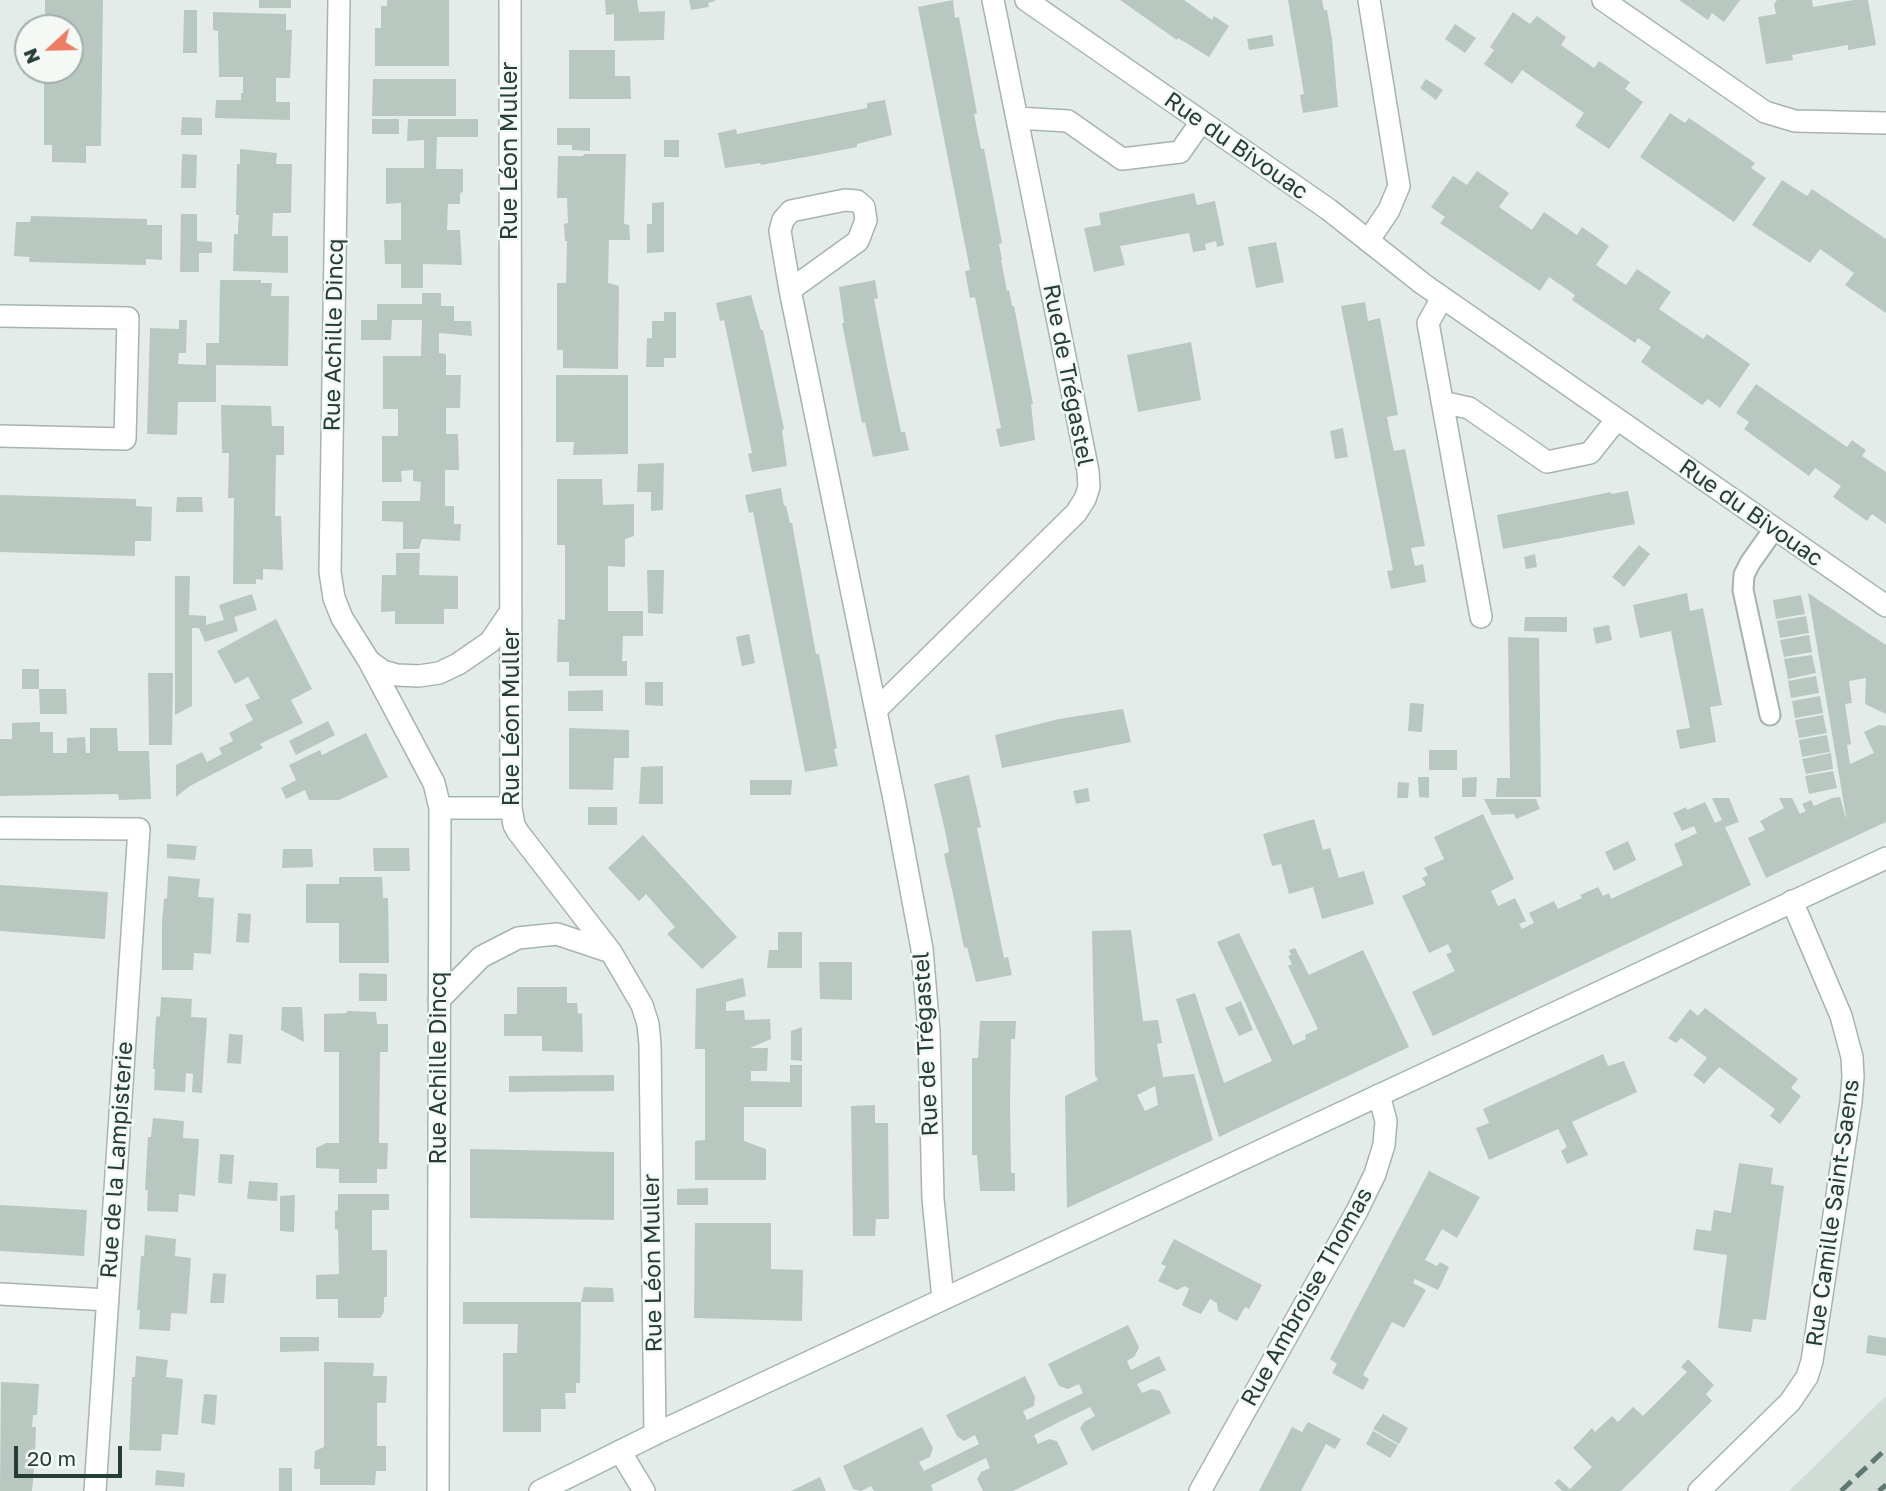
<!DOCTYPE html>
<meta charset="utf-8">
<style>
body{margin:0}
#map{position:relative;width:1886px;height:1491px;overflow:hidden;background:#e3ece8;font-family:"Golos Text",sans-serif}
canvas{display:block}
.north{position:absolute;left:14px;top:14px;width:70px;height:70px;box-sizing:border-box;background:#f4f9f6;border:2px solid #a1aea9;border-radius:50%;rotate:248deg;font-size:19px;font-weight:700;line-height:28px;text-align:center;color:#243d35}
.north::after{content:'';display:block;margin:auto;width:24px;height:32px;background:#ec7d62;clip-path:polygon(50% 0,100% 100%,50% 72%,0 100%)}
.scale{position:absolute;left:14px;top:1446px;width:108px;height:32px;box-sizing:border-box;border:4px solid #243d35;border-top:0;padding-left:9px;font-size:21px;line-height:24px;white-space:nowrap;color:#243d35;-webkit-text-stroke:5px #f4f9f6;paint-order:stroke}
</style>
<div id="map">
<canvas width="1886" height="1491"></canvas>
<div class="north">N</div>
<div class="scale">20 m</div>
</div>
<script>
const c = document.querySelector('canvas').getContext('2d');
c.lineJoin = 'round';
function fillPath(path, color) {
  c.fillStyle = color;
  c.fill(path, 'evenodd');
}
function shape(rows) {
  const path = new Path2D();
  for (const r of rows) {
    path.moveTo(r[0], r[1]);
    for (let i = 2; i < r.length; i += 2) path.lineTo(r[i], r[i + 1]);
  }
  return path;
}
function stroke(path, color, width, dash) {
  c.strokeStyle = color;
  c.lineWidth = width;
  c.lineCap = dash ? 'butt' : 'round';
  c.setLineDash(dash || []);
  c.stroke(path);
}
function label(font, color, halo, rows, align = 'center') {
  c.font = font + ' "Golos Text",sans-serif';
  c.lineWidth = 5;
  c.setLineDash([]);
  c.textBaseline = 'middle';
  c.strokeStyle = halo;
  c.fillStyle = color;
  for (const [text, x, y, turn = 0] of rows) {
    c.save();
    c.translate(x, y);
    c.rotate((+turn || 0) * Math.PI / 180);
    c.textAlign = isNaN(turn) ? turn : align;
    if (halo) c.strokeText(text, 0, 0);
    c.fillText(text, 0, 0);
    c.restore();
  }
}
const built = shape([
 [1886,1396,1886,1491,1789,1491]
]);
const building = shape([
 [45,0,103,0,101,146,86,146,86,163,52,162,52,145,44,145,44,70,70,70,70,28,45,28],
 [259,0,291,0,291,8,259,8],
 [387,0,449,0,449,66,375,66,375,28,381,28,381,6,387,6],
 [605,0,637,0,639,12,665,11,664,40,614,41,614,14,606,15],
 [689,0,715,0,715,1,708,3,709,7,691,10],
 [953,0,955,18,959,17,977,113,974,114,981,149,984,149,1002,243,999,244,1002,260,1001,260,1007,291,1009,290,1012,306,1014,306,1033,404,1031,404,1035,440,1000,447,996,429,1001,428,975,297,970,298,965,271,970,270,918,7],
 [1120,0,1184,0,1212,20,1214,16,1229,26,1209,57,1178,38,1177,40],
 [1288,0,1322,0,1324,10,1327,10,1332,39,1338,107,1303,113,1300,95,1304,94],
 [1679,0,1740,0,1724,22,1712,13,1708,20],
 [1777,0,1812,0,1813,7,1854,0,1868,0,1876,45,1848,50,1848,45,1792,55,1793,60,1766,64,1758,17,1776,14,1774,4],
 [184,10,197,10,197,53,183,53],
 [213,12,286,14,286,30,292,30,290,78,276,78,276,102,290,102,290,120,215,118,216,100,241,100,241,93,243,93,243,77,219,77,218,31,213,30],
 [1513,12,1530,24,1537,16,1566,37,1561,45,1594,68,1599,61,1630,82,1625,89,1643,102,1609,149,1575,126,1584,113,1522,70,1512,84,1484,64,1494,50,1490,47],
 [1455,24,1476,38,1465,53,1445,39],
 [1272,35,1274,46,1249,50,1247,39],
 [569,50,615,50,615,76,630,76,631,99,569,99],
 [373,79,456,79,456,116,372,116],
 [1426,79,1443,90,1436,100,1420,88],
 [885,100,892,135,857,144,857,147,811,156,761,165,760,163,725,168,718,133,736,129,737,134,867,108,867,103],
 [1670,113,1685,123,1689,118,1755,163,1751,168,1766,178,1734,222,1640,157],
 [182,117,202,118,202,135,181,135],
 [372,119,399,119,399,134,372,134],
 [408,119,478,119,478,137,437,137,436,169,463,169,463,192,460,193,460,204,448,204,447,230,460,230,462,265,423,264,423,288,401,288,401,264,385,264,384,240,401,240,401,203,386,204,386,168,424,168,424,140,407,141],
 [557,128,590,128,590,151,572,150,572,145,557,145],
 [664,140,679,140,679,157,664,157],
 [240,149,277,153,276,164,292,164,291,213,273,213,272,236,288,236,288,273,233,271,234,234,238,234,238,228,239,215,236,215,237,164,240,164],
 [182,154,197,155,196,188,181,188],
 [584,154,626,154,624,224,629,225,630,240,609,240,608,283,619,286,618,369,563,368,563,350,557,350,557,283,566,283,567,241,565,241,564,224,568,223,567,198,557,198,558,156,583,156],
 [1477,171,1509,193,1499,207,1532,230,1544,212,1577,235,1582,227,1609,246,1596,265,1626,285,1637,269,1671,292,1659,309,1703,339,1707,334,1750,364,1720,408,1708,399,1702,405,1641,362,1651,347,1638,338,1635,343,1572,300,1575,295,1549,277,1540,291,1440,223,1445,217,1431,207,1453,176,1467,185],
 [1782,180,1807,196,1812,189,1886,239,1886,313,1845,285,1854,273,1820,249,1810,263,1752,225],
 [1194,193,1197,205,1215,201,1224,245,1217,247,1216,241,1205,244,1206,250,1193,252,1189,233,1120,246,1125,265,1094,272,1084,228,1101,225,1099,213],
 [664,202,664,252,647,253,647,224,652,224,652,203],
 [181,214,197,214,197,241,212,242,212,253,199,253,199,272,180,272],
 [31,216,147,219,147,225,162,225,162,260,146,259,146,265,29,262,30,257,14,256,16,222,30,222],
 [1276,242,1284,282,1256,288,1248,247],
 [220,280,261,280,261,283,272,283,271,296,289,296,288,366,216,365,216,402,178,402,177,435,147,434,150,328,179,329,179,320,187,320,186,353,179,353,178,364,206,365,206,343,219,343],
 [875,280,878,298,874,299,887,366,901,432,905,432,909,450,873,457,865,422,862,423,842,323,844,323,839,287],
 [422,293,441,293,441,306,454,306,454,321,471,321,472,336,439,333,439,353,446,354,446,375,461,375,460,408,446,408,446,434,458,434,459,470,445,470,445,506,454,506,454,524,461,524,460,541,422,539,419,549,403,549,403,522,382,521,382,501,420,501,421,482,413,481,413,470,401,471,402,482,382,482,382,436,398,436,398,409,383,409,383,356,421,356,422,320,392,320,391,340,361,340,361,320,377,320,377,304,422,304],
 [751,295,761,330,763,330,784,429,782,430,787,466,752,472,748,454,752,453,724,320,720,321,716,303],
 [1365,302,1368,321,1380,318,1398,415,1387,417,1390,434,1394,451,1405,449,1425,546,1411,548,1415,566,1423,564,1426,582,1391,589,1387,571,1393,570,1341,306],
 [664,312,676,312,676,358,664,358,664,367,646,367,647,338,652,338,652,321,664,321],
 [1191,342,1201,400,1138,412,1127,355],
 [556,375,628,375,628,454,573,455,574,442,556,442],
 [1756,384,1847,447,1852,440,1866,450,1862,456,1886,472,1886,524,1872,514,1867,521,1833,497,1841,486,1815,468,1809,476,1744,429,1749,422,1736,413],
 [221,405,271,406,272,426,284,426,284,455,276,455,275,516,281,516,283,570,263,569,263,580,256,579,256,584,233,584,234,498,228,498,229,453,222,453],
 [1343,428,1348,457,1335,459,1330,431],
 [664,463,663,510,651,511,651,492,637,492,638,464],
 [557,479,602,479,603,505,634,504,634,536,625,539,625,567,608,566,608,611,643,611,643,636,623,636,622,661,627,661,627,676,569,676,569,662,557,662,558,619,565,620,565,545,557,545],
 [781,488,784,506,786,506,790,523,792,523,816,654,819,654,837,748,834,749,838,766,805,772,753,512,749,513,745,495],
 [1628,491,1635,524,1503,549,1497,515,1611,492,1611,494],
 [0,495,136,499,136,506,152,507,151,541,135,541,135,556,0,552],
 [177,497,202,497,203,512,176,512],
 [1639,545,1650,554,1624,587,1612,577],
 [396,553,420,553,419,575,458,576,458,609,444,609,444,624,395,624,395,611,381,612,382,575,396,575],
 [1535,554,1537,567,1526,569,1524,557],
 [647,570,664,570,663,614,648,613],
 [175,576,190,576,189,615,206,616,206,625,224,620,219,605,252,594,257,610,234,617,238,631,205,642,199,628,192,628,192,706,175,715],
 [1687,593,1690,611,1703,608,1722,705,1710,707,1716,742,1680,749,1676,730,1690,728,1671,631,1640,638,1633,605],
 [1808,593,1886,645,1886,714,1865,704,1866,678,1849,681,1852,703,1845,704,1851,744,1847,745,1850,764,1874,753,1864,732,1879,725,1886,726,1886,822,1766,878,1748,838,1765,830,1760,821,1784,808,1779,798,1792,798,1800,814,1806,811,1802,804,1811,800,1814,806,1832,798,1840,797,1847,822],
 [1801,595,1805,614,1776,619,1773,600],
 [1806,616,1809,633,1780,638,1777,621],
 [1525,617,1567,617,1567,632,1524,631],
 [276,619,312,689,291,700,303,723,260,744,263,748,190,786,176,797,176,765,202,752,207,762,222,754,219,748,233,741,229,733,253,720,245,705,260,698,248,677,235,684,217,651],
 [1609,625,1612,640,1596,644,1593,628],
 [749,634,755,663,742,666,736,637],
 [1809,635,1812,652,1784,657,1780,640],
 [1508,637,1539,638,1541,797,1496,797,1497,778,1510,778],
 [1812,655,1816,673,1788,679,1784,659],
 [22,669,39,669,39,689,22,689],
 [148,673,173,673,172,745,149,745],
 [1816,676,1819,693,1791,698,1788,681],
 [645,682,663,682,663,706,645,705],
 [39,689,66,689,67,714,40,714],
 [603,690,603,711,568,711,568,691],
 [1820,696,1823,713,1795,718,1792,701],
 [1410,703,1424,704,1422,732,1408,731],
 [1123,709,1131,742,1002,768,995,735,1059,719],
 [1823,715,1827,733,1799,738,1795,720],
 [328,721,335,735,296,755,289,741],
 [40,722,40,732,53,732,53,753,67,753,67,738,85,737,86,753,90,753,90,728,117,728,118,751,149,751,151,799,119,800,118,794,0,796,0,739,12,739,12,723],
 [569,728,629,730,629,758,614,758,613,790,569,789],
 [366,733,388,777,339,800,309,800,305,790,286,799,281,788,296,780,289,765,320,750,322,755],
 [1827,735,1830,752,1802,757,1799,740],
 [1429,750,1457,750,1457,770,1429,770],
 [1831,753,1833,769,1806,774,1802,759],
 [663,766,663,804,639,804,641,767],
 [1833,771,1837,788,1809,794,1805,776],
 [969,775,981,827,977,828,1004,958,1008,957,1012,975,976,982,967,947,964,948,954,899,944,854,949,852,946,835,934,784],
 [1418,777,1429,777,1429,798,1419,797],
 [1477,777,1476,797,1462,797,1462,778],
 [750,780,792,780,791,795,750,795],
 [1398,782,1409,783,1408,798,1397,798],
 [1088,788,1090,801,1076,804,1073,791],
 [1712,798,1729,798,1739,822,1725,827,1751,885,1433,1036,1412,992,1455,971,1446,954,1452,952,1448,944,1429,953,1402,896,1426,885,1422,878,1428,875,1424,868,1444,859,1434,837,1483,814,1514,879,1491,891,1498,906,1515,898,1526,921,1519,924,1522,929,1534,923,1529,913,1554,901,1558,909,1582,898,1580,895,1598,887,1603,896,1609,893,1611,899,1683,865,1674,844,1697,833,1694,826,1682,831,1673,813,1686,807,1687,810,1705,802,1715,823,1722,820],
 [1484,799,1536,799,1540,809,1516,819,1514,814,1492,815],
 [588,807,617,807,617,825,588,825],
 [1314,819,1323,850,1330,848,1339,878,1364,871,1374,904,1322,919,1313,887,1289,894,1281,864,1272,866,1263,834],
 [643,835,737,937,702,969,667,934,675,927,646,894,639,901,608,868],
 [1628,841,1636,860,1614,871,1605,852],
 [167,844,197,846,195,860,167,858],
 [373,848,409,848,410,871,374,871],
 [283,849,312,849,313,867,282,868],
 [168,876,200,879,198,897,214,898,211,954,194,953,193,970,162,970,162,922,164,899,167,898],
 [339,877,382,877,383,898,388,898,389,963,339,963,339,923,306,923,306,884,339,884],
 [0,885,108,892,105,939,0,931],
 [238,913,251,914,249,943,236,942],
 [1131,930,1143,1021,1158,1020,1162,1043,1157,1044,1163,1077,1194,1074,1213,1140,1067,1208,1065,1096,1098,1080,1095,1075,1092,931],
 [1155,1086,1158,1105,1145,1111,1137,1095],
 [778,932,802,932,802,968,767,968,769,950,778,950],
 [1239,933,1293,1045,1306,1039,1305,1035,1318,1029,1288,966,1292,964,1288,956,1291,955,1289,950,1295,948,1309,975,1363,950,1409,1047,1219,1137,1176,999,1195,993,1224,1083,1272,1061,1217,942],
 [819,962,852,962,852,1000,820,999],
 [359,973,387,974,387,1001,359,1001],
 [743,978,746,996,726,1002,726,1011,744,1010,745,1020,770,1019,771,1039,750,1048,768,1048,767,1071,751,1071,751,1081,790,1082,790,1065,802,1065,802,1107,744,1107,744,1141,766,1149,766,1180,695,1180,695,1141,705,1140,705,1049,695,1049,696,989],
 [517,987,567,987,567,1003,577,1003,578,1014,582,1013,583,1052,542,1051,542,1036,504,1036,504,1014,517,1014],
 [161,997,192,999,191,1017,207,1018,202,1093,192,1092,193,1074,186,1073,185,1092,154,1090,155,1069,153,1069,156,1017,160,1016],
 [1241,1001,1253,1030,1239,1036,1225,1008],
 [282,1007,302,1007,304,1042,281,1030],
 [1705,1008,1798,1079,1791,1088,1801,1096,1780,1124,1770,1116,1775,1109,1719,1067,1704,1084,1693,1075,1707,1058,1681,1038,1676,1043,1668,1038,1690,1009,1698,1016],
 [347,1011,376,1012,377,1024,388,1024,388,1052,380,1052,379,1143,388,1143,387,1169,377,1169,377,1183,339,1183,339,1169,316,1168,316,1148,326,1143,339,1143,339,1052,324,1052,324,1014,347,1013],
 [980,1021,1016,1021,1015,1039,1011,1039,1010,1105,1011,1173,1015,1173,1015,1191,980,1191,977,1155,972,1155,972,1058,978,1058],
 [802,1027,802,1061,791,1060,791,1031],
 [229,1034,243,1035,241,1064,227,1063],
 [1603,1054,1608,1066,1624,1061,1637,1092,1572,1122,1588,1155,1567,1164,1561,1151,1567,1147,1558,1129,1489,1160,1476,1128,1489,1123,1483,1109],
 [614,1075,614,1091,509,1092,509,1076],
 [875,1105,875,1123,888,1123,889,1219,876,1219,875,1236,853,1236,851,1106],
 [153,1118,184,1121,183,1138,199,1139,195,1196,179,1194,178,1212,147,1211,148,1190,145,1190,148,1137,151,1137],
 [470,1149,614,1152,614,1220,470,1218],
 [220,1154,234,1155,232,1184,218,1183],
 [1739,1163,1773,1168,1771,1184,1784,1186,1766,1320,1753,1319,1751,1332,1718,1328,1727,1255,1693,1250,1696,1229,1711,1231,1714,1210,1731,1213],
 [1429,1171,1480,1197,1457,1238,1442,1229,1425,1260,1437,1266,1440,1262,1449,1267,1440,1286,1438,1290,1415,1279,1413,1283,1426,1290,1404,1328,1392,1322,1363,1375,1369,1379,1363,1390,1332,1373,1337,1364,1330,1359],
 [249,1181,278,1183,277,1201,247,1199],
 [708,1188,708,1205,677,1205,677,1189],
 [338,1194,389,1194,389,1210,372,1210,372,1250,387,1250,387,1297,384,1297,384,1312,380,1318,338,1318,338,1299,316,1299,316,1275,339,1274,338,1230,335,1229,335,1211,338,1210],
 [295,1195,294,1232,280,1231,280,1196],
 [0,1205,87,1210,84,1256,0,1251],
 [695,1223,771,1223,771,1269,803,1270,802,1321,694,1318],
 [145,1235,176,1239,175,1256,191,1258,187,1314,171,1313,170,1331,139,1329,140,1310,137,1310,141,1256,144,1256],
 [1174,1239,1262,1285,1249,1309,1245,1307,1237,1321,1218,1311,1217,1303,1210,1299,1201,1314,1191,1310,1182,1305,1189,1289,1185,1286,1177,1290,1158,1281,1166,1266,1161,1264],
 [213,1273,226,1274,224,1303,210,1303],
 [584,1287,613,1288,614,1302,581,1302],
 [463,1302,581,1302,580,1383,576,1383,576,1393,565,1393,566,1409,541,1409,541,1432,503,1432,503,1353,517,1353,518,1324,463,1324],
 [1128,1325,1139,1347,1135,1356,1127,1361,1131,1370,1159,1356,1166,1370,1137,1384,1142,1393,1152,1389,1160,1391,1171,1413,1092,1451,1080,1428,1084,1422,1095,1416,1090,1407,1061,1421,1034,1435,1038,1444,1049,1439,1057,1441,1068,1464,1013,1491,983,1491,977,1479,981,1472,990,1468,986,1458,931,1485,933,1491,874,1491,871,1486,861,1491,853,1489,843,1466,922,1427,933,1448,930,1457,919,1462,924,1471,979,1444,975,1435,964,1441,957,1436,946,1415,1025,1376,1035,1397,1034,1406,1023,1411,1027,1420,1083,1393,1079,1384,1068,1389,1059,1386,1048,1364],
 [1868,1335,1886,1338,1886,1356,1866,1353],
 [280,1337,319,1337,319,1351,280,1352],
 [136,1356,168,1360,166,1377,183,1379,178,1435,162,1434,161,1451,129,1450,132,1377,135,1377],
 [1688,1359,1714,1385,1706,1394,1712,1401,1621,1491,1562,1491,1554,1483,1559,1479,1570,1489,1592,1467,1573,1448,1592,1428,1595,1432,1612,1416,1618,1422,1633,1407,1643,1416,1687,1372,1681,1367],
 [324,1362,374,1363,373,1376,387,1376,386,1403,377,1403,377,1446,386,1446,386,1471,376,1471,375,1485,320,1485,320,1469,314,1469,315,1451,324,1447],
 [1,1382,39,1384,37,1415,33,1415,32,1427,36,1427,35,1455,31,1454,30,1468,34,1468,32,1491,0,1491],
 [204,1394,217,1395,215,1425,201,1423],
 [1383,1414,1408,1428,1399,1444,1373,1429],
 [1308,1422,1341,1439,1335,1449,1326,1444,1301,1491,1259,1491,1292,1427,1302,1432],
 [1373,1431,1398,1445,1390,1458,1366,1444],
 [279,1468,292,1468,292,1491,279,1491],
 [156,1470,185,1473,184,1487,155,1485],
 [820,1477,826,1491,791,1491]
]);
const service = shape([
 [1770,715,1743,590,1744,575,1750,563,1774,529]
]);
const minor = shape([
 [339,0,330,572,334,598,342,618,369,661,434,783,440,808,438,1491],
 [510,0,511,808,514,825,518,832,611,952,642,1005,648,1024,650,1044,655,1434],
 [1026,0,1328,209,1423,284,1886,606],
 [1603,0,1765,112,1795,121,1886,123],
 [1017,118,1068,121,1122,159,1180,152,1201,122],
 [1368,241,1389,210,1399,186,1369,0],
 [790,290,858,241,866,220,864,207,857,201,845,200,791,211,783,220,780,231,790,290,895,804,922,949,929,1032,933,1199,943,1299],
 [1442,298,1428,323,1481,617],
 [0,316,128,318,125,439,0,436],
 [1442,402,1469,408,1547,462,1590,453,1617,419],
 [369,661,383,671,397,675,419,676,439,673,458,664,490,642,511,611],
 [876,710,1076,513,1085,499,1089,487,1088,471,993,0],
 [440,808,511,808],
 [0,828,139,829,95,1491],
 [439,1000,481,957,518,938,557,934,611,952],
 [0,1294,108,1300],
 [620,1451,644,1491],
 [1200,1491,1357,1211,1375,1174,1384,1145,1386,1121,1379,1095],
 [1699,1491,1790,1402,1807,1377,1812,1361,1851,1102,1853,1077,1852,1057,1841,1016,1792,901]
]);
const tertiary = shape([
 [540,1491,655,1434,1886,858]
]);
const rail = shape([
 [1841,1491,1886,1449],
 [1879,1491,1886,1485]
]);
const streetNames = [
 ["Rue du Bivouac",1236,146,35],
 ["Rue Léon Muller",510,151,-90],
 ["Rue Achille Dincq",334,335,-89],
 ["Rue de Trégastel",1068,375,79],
 ["Rue du Bivouac",1751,513,35],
 ["Rue Léon Muller",512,717,-90],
 ["Rue de Trégastel",926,1044,-93],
 ["Rue Achille Dincq",439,1068,-90],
 ["Rue de la Lampisterie",117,1160,-86],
 ["Rue Camille Saint-Saens",1833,1213,-82],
 ["Rue Léon Muller",653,1263,-91],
 ["Rue Ambroise Thomas",1307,1297,-61]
];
fillPath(built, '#d1dcd7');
fillPath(building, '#b9c7c1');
stroke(service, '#a6b4af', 23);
stroke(minor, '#a6b4af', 24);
stroke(tertiary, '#a6b4af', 24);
stroke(service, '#fff', 19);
stroke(minor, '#fff', 21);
stroke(tertiary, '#fff', 21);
stroke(rail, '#5e7970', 5, [14, 7]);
label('23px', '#243d35', '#f4f9f6', streetNames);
</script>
